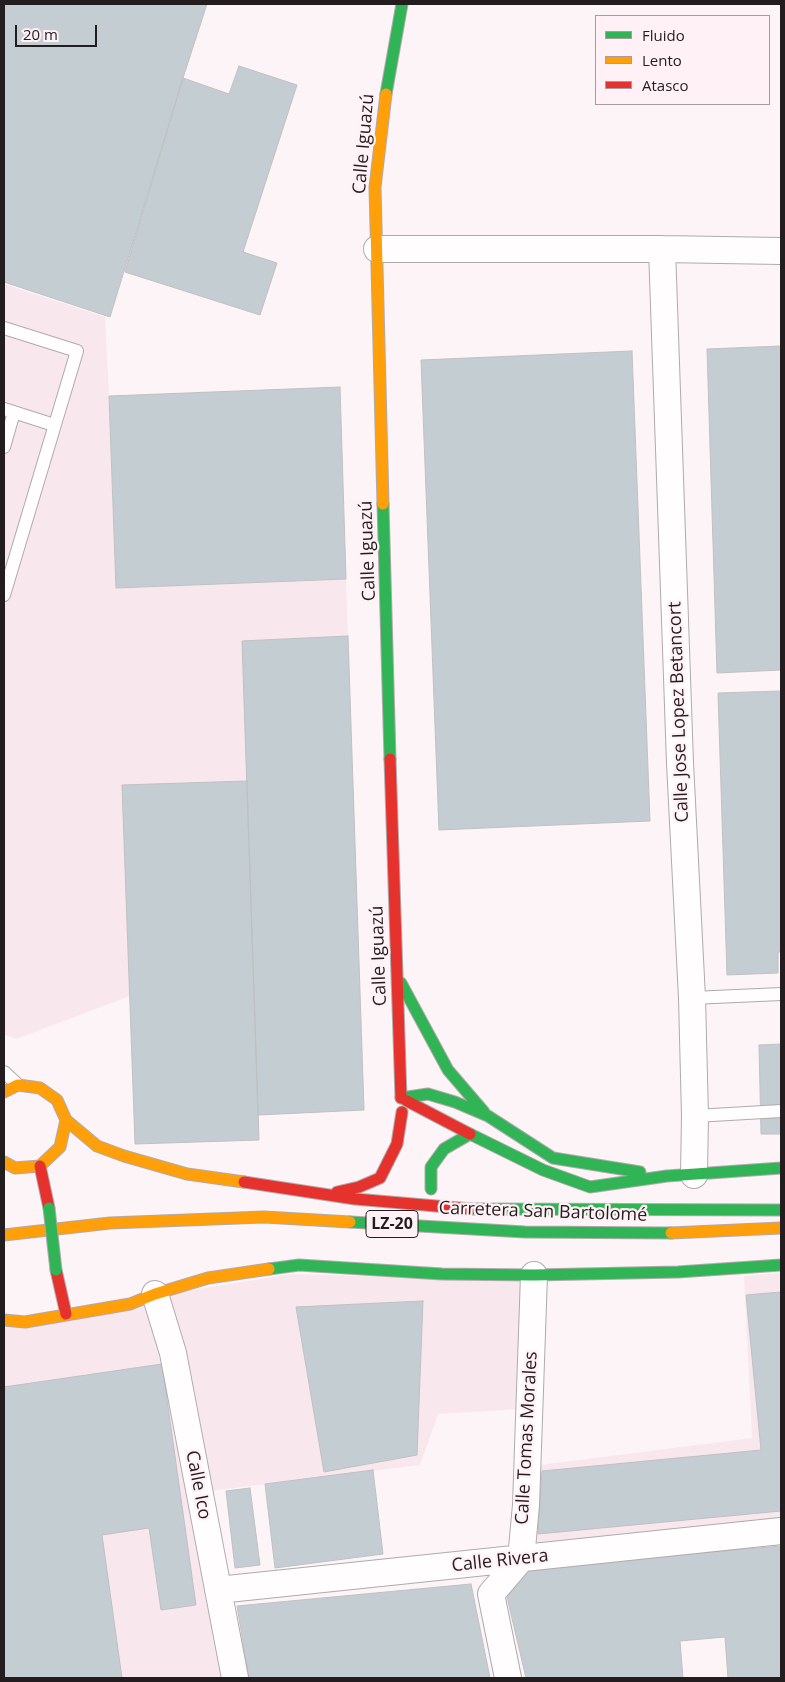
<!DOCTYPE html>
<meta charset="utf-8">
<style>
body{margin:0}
#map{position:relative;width:785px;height:1682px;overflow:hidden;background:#fcf4f7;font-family:"Open Sans",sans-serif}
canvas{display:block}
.frame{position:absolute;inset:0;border:5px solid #231d1f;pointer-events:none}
.legend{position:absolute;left:595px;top:15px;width:175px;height:90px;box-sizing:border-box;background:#fff1f6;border:1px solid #a79ca0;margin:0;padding:6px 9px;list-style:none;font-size:15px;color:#231d1f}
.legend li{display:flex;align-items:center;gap:10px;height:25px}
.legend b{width:25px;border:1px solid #a79ca0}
.scale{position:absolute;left:15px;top:25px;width:82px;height:22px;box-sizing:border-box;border:2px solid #231d1f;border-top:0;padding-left:6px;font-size:15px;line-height:18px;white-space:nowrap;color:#231d1f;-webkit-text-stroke:4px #fff1f6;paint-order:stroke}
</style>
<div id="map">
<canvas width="785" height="1682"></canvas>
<div class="frame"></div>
<ul class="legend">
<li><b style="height:6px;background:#30b455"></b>Fluido</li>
<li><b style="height:6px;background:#ff9f0a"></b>Lento</li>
<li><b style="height:6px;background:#e5322d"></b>Atasco</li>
</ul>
<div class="scale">20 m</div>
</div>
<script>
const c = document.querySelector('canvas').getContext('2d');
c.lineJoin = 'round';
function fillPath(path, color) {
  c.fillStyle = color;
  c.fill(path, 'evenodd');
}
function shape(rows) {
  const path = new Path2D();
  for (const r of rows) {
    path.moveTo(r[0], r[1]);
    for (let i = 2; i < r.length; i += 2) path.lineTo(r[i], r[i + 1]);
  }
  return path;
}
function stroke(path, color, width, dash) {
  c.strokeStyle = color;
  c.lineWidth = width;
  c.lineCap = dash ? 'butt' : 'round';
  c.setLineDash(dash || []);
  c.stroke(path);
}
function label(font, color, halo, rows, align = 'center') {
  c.font = font + ' "Open Sans",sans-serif';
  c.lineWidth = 4.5;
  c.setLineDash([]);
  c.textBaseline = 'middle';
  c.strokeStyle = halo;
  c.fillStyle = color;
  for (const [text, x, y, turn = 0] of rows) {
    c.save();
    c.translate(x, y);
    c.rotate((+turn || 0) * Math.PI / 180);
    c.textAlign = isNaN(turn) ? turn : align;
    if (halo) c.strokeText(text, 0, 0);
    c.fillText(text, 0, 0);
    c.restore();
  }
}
const built = shape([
 [4,284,105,317,109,396,116,588,346,579,364,1110,259,1115,259,1140,135,1144,130,996,16,1039,4,1034],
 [781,1273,781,1525,528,1552,540,1465,752,1438,744,1276],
 [292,1274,526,1281,521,1409,438,1414,420,1465,193,1493,227,1678,4,1678,4,1320]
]);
const building = shape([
 [4,4,207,4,183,78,110,317,4,282,4,4],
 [239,66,297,85,243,252,277,263,260,315,125,272,183,78,229,94,239,66],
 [781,346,781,670,717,673,707,349,781,346],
 [632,351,650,821,439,830,421,360,632,351],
 [340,387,346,579,116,588,109,396,340,387],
 [348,636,364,1110,258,1115,242,641,348,636],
 [781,691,781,952,778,952,778,973,727,975,718,693,781,691],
 [247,781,259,1140,135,1144,122,785,247,781],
 [781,1044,781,1134,761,1134,759,1045,781,1044],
 [781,1292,781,1511,538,1534,542,1471,761,1450,746,1295,781,1292],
 [423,1301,417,1455,324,1472,296,1307,423,1301],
 [162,1364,196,1605,161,1610,149,1528,102,1535,122,1678,4,1678,4,1387,162,1364],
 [373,1470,383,1554,275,1568,265,1484,373,1470],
 [250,1488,260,1565,235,1568,226,1491,250,1488],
 [781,1546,781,1678,728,1678,725,1637,680,1641,683,1678,526,1678,507,1597,530,1568,781,1546],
 [471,1584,490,1678,249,1678,237,1606,471,1584]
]);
const lane = shape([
 [4,328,77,351,4,595],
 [4,409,54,425],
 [4,447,14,412],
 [692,998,781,994],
 [4,1072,18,1085],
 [695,1116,781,1111]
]);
const street = shape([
 [377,249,662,249,781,251],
 [662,249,680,763,692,998,695,1116,694,1175],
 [155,1294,173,1353,235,1678],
 [218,1590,781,1531],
 [508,1678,491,1594,521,1559,526,1505,534,1275]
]);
const fast = shape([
 [386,94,402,4],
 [383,504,390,759],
 [401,983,448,1070,484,1112],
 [401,1098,428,1094,455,1102,488,1116,553,1158,640,1172],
 [431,1189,431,1167,444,1149,470,1134,543,1170,590,1187,667,1176,781,1168],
 [471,1209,781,1210],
 [350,1222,525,1232,671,1233],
 [269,1269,299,1265,442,1274,534,1275,678,1272,781,1265]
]);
const slow = shape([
 [383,504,375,187,386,94],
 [4,1092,18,1085,40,1088,57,1100,66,1120,60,1147,40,1166,15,1168,4,1162],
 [66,1120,97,1146,124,1156,187,1174,244,1182],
 [671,1233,781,1228],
 [4,1235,110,1223,264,1217,350,1222],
 [4,1320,25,1322,130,1304,155,1294,208,1278,269,1269]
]);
const jam = shape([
 [390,759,401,1098],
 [407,1101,470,1134],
 [40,1166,49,1208],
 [244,1182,355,1199,471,1209],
 [337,1192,359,1187,380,1178,397,1144,402,1112],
 [56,1270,66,1314]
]);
const fastBridge = shape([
 [49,1208,56,1270]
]);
const shields = [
 [392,1224,52]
];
const shieldNames = [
 ["LZ-20",392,1224]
];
const streetNames = [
 ["Calle Iguazú",364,144,-85],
 ["Calle Iguazú",368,551,-92],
 ["Calle Jose Lopez Betancort",679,712,-92],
 ["Calle Iguazú",379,956,-92],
 ["Carretera San Bartolomé",543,1212,2],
 ["Calle Tomas Morales",527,1438,-87],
 ["Calle Ico",198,1485,79],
 ["Calle Rivera",500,1561,-6]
];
fillPath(built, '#f9e7ee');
fillPath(building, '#c4ced2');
stroke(building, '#c0c0c2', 1);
stroke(lane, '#b0aaac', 14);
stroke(street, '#b0aaac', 28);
stroke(fast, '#b0aaac', 13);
stroke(slow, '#b0aaac', 13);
stroke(jam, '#b0aaac', 13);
stroke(lane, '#fffdfe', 12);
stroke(street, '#fffdfe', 26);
stroke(fast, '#30b455', 11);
stroke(slow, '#ff9f0a', 11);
stroke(jam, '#e5322d', 11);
stroke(fastBridge, '#b0aaac', 13, []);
stroke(fastBridge, '#30b455', 11);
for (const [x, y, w] of shields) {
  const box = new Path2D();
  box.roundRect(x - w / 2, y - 13.5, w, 27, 4);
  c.fillStyle = '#fff1f6';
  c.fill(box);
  stroke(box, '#231d1f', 1);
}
label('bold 16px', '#231d1f', null, shieldNames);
label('18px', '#231d1f', '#fff1f6', streetNames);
</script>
